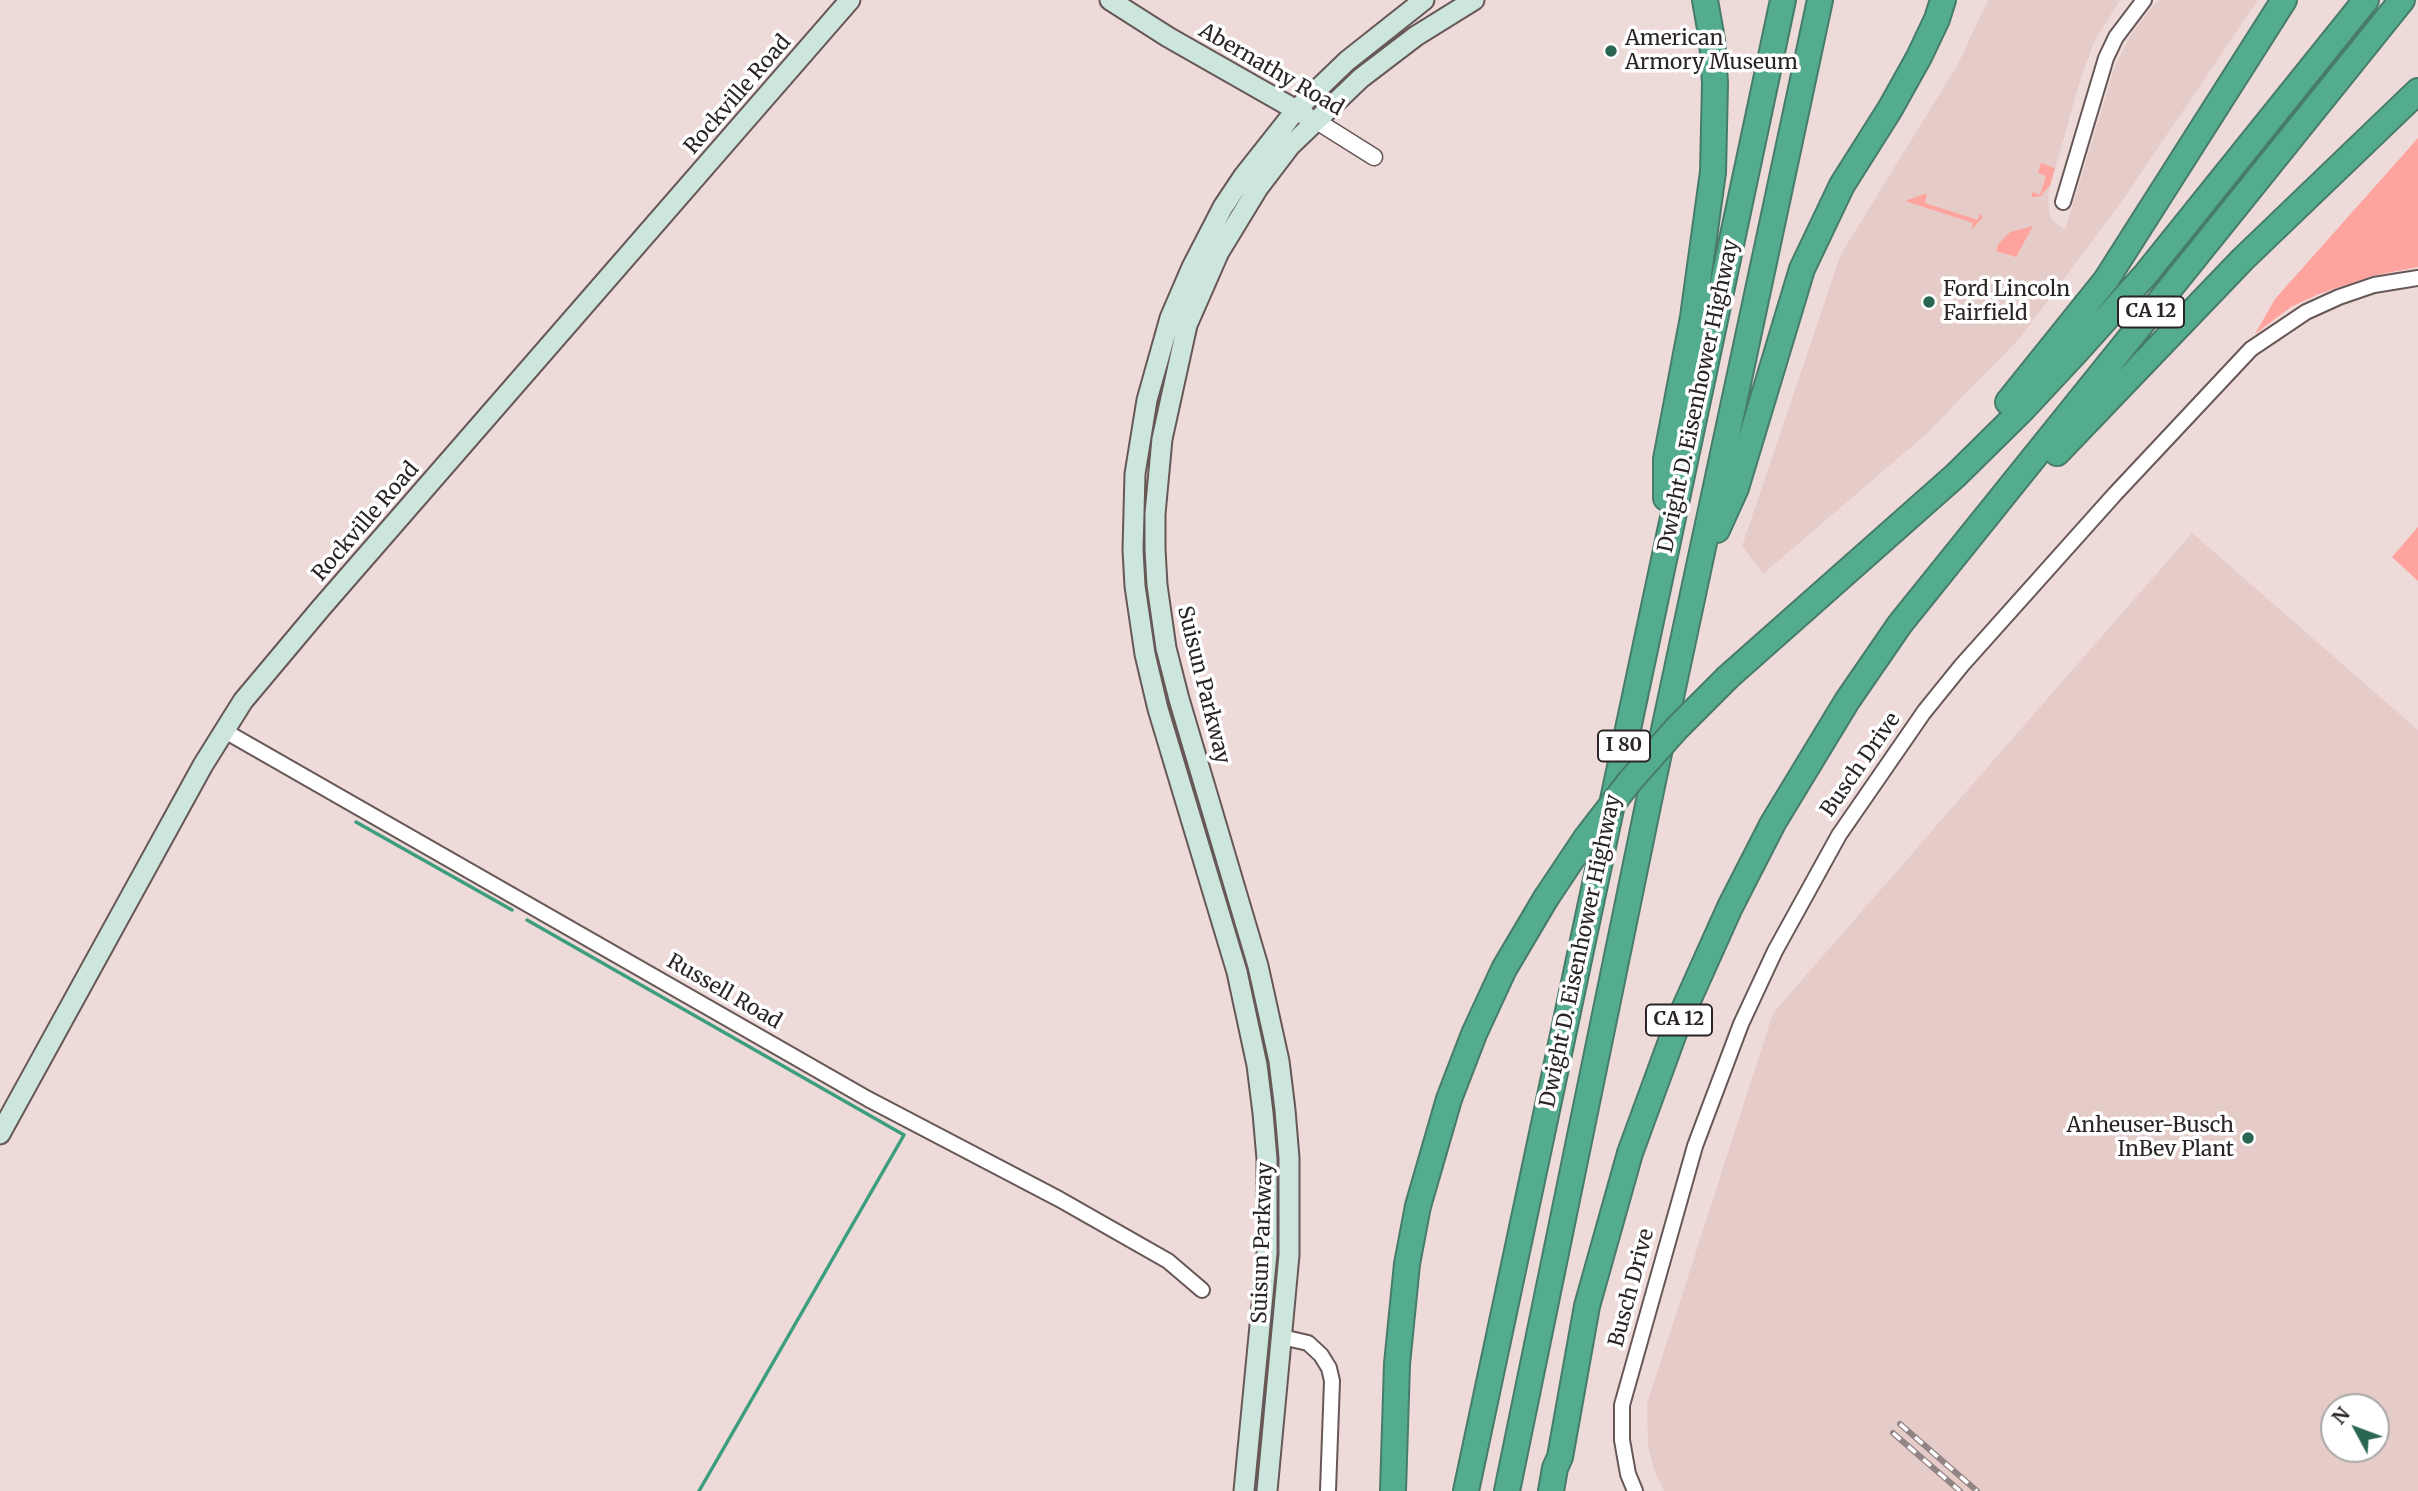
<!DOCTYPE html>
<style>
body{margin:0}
#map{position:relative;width:2418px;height:1491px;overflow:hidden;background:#eddad9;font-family:Merriweather,serif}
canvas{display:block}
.north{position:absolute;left:2320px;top:1393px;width:70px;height:70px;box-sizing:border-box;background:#fff;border:2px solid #aaa7a7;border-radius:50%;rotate:311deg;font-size:19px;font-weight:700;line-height:28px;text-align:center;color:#2b2424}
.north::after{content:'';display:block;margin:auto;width:24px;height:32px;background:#2a6753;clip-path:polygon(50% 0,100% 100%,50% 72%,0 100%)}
</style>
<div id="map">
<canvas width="2418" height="1491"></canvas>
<div class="north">N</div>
</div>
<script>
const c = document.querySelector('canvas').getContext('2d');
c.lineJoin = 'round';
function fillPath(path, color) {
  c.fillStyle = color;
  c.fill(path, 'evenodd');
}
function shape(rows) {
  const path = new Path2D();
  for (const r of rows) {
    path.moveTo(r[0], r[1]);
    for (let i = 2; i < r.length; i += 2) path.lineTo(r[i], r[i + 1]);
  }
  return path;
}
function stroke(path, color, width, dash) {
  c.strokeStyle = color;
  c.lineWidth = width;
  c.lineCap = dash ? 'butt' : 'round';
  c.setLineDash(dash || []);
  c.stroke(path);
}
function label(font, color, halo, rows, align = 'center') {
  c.font = font + ' Merriweather,serif';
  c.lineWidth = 7;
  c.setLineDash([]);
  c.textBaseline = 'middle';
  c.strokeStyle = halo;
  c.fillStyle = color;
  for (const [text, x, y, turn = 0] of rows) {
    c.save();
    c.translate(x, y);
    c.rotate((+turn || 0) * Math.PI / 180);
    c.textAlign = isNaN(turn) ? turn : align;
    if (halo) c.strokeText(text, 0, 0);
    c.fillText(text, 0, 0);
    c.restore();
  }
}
const built = shape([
 [1988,0,2120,0,2094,42,2080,81,2048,194,2049,213,2053,221,2065,230,2115,66,2130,36,2152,7,2160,0,2258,0,2120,204,2020,338,1926,434,1763,574,1742,546,1841,254,1958,64],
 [2192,533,2418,730,2418,1491,1664,1491,1654,1470,1648,1445,1647,1404,1773,1013],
 [2376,1407,2376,1449,2334,1449,2334,1407]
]);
const green = shape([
 [2418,138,2418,267,2372,276,2319,294,2291,307,2255,334,2275,299],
 [2041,163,2055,168,2050,185,2042,194,2043,196,2032,197,2032,192,2040,195,2046,176,2038,173],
 [1924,194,1927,194,1925,203,1978,220,1980,213,1983,217,1971,230,1973,223,1905,201],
 [2033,226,2016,257,1996,251,1999,243,2010,232],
 [2418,527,2418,581,2392,557]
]);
const stream = shape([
 [356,822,512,910],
 [527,920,904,1135,699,1491]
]);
const minor = shape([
 [2063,202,2106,58,2116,37,2144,0],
 [223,730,868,1099,1059,1199,1168,1261,1202,1290],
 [1282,1337,1308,1343,1321,1355,1329,1368,1332,1381,1328,1491],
 [1635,1491,1628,1474,1622,1440,1622,1405,1695,1146,1741,1024,1775,951,1839,835,1924,712,1962,665,2115,494,2251,349,2306,312,2339,297,2374,285,2418,278]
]);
const tertiary = shape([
 [1315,120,1374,157]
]);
const secondary = shape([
 [1110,0,1168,37,1305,115],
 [0,1134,203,765,243,701,321,608,850,0],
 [1244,1491,1267,1253,1267,1159,1263,1113,1257,1065,1237,972,1158,709,1145,654,1135,586,1133,550,1135,474,1147,400,1170,318,1192,267,1223,207,1243,177,1296,110,1347,61,1424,0],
 [1267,1491,1289,1255,1289,1158,1285,1110,1279,1061,1258,966,1179,699,1166,648,1157,585,1155,549,1155,514,1162,439,1187,325,1219,252,1258,188,1290,146,1361,78,1416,36,1474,0]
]);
const motorway = shape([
 [2008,402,2106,280,2284,0],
 [2057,453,2243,259,2418,91],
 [1666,498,1666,459,1693,317,1713,172,1715,83,1712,40,1705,0],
 [1717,530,1736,488,1802,269,1842,185,1890,109,1919,57,1937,19,1943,0],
 [1728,677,1955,476,2022,410,2077,351,2146,274,2366,0],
 [1393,1491,1397,1364,1407,1264,1418,1206,1449,1099,1474,1034,1504,969,1546,898],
 [1466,1491,1783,0],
 [1507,1491,1652,786,1820,0],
 [1551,1491,1555,1468,1560,1457,1587,1306,1630,1153,1677,1025,1730,907,1773,823,1847,701,1900,624,2402,0]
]);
const rail = shape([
 [1900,1424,1977,1491],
 [1893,1433,1960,1491]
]);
const motorwayBridge = shape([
 [1546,898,1586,838,1630,781,1677,728,1728,677]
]);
const markers = [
 [1611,51,7,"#2a6753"],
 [1929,302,7,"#2a6753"],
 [2248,1138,7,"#2a6753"]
];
const shields = [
 [2151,312,66],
 [1624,746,52],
 [1679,1020,66]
];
const shieldNames = [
 ["CA 12",2151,312],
 ["I 80",1624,746],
 ["CA 12",1679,1020]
];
const poiNames = [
 ["American",1625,39],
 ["Armory Museum",1625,63],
 ["Ford Lincoln",1943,290],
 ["Fairfield",1943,314],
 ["Anheuser-Busch",2234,1126,"right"],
 ["InBev Plant",2234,1150,"right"]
];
const streetNames = [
 ["Abernathy Road",1271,70,30],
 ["Rockville Road",738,95,-49],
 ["Dwight D. Eisenhower Highway",1699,396,-78],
 ["Rockville Road",366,522,-49],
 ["Suisun Parkway",1203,685,76],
 ["Busch Drive",1861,765,-55],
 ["Dwight D. Eisenhower Highway",1581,951,-78],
 ["Russell Road",724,992,30],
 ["Suisun Parkway",1263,1243,-88],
 ["Busch Drive",1632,1288,-75]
];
fillPath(built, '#e6ccc9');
fillPath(green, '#ffa39e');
stroke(stream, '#3d9e7f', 3.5);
stroke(minor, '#675756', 18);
stroke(tertiary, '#675756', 19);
stroke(secondary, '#675756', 23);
stroke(motorway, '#467c69', 28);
stroke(minor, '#fff', 14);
stroke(tertiary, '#fff', 16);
stroke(secondary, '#cce6dd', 19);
stroke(motorway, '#54ac8e', 24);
stroke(rail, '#928484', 6);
stroke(rail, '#fff', 3.5, [10]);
stroke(motorwayBridge, '#467c69', 28, []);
stroke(motorwayBridge, '#54ac8e', 24);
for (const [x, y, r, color] of markers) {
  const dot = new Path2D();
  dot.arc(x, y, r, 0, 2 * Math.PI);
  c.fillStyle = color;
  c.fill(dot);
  stroke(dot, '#fff', 2.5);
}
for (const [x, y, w] of shields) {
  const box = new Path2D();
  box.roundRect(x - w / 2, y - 15.5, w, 31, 5);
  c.fillStyle = '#fff';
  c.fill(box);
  stroke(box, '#2b2424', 2);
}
label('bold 19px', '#2b2424', null, shieldNames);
label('21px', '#2b2424', '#fff', poiNames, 'left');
label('21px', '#2b2424', '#fff', streetNames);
</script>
